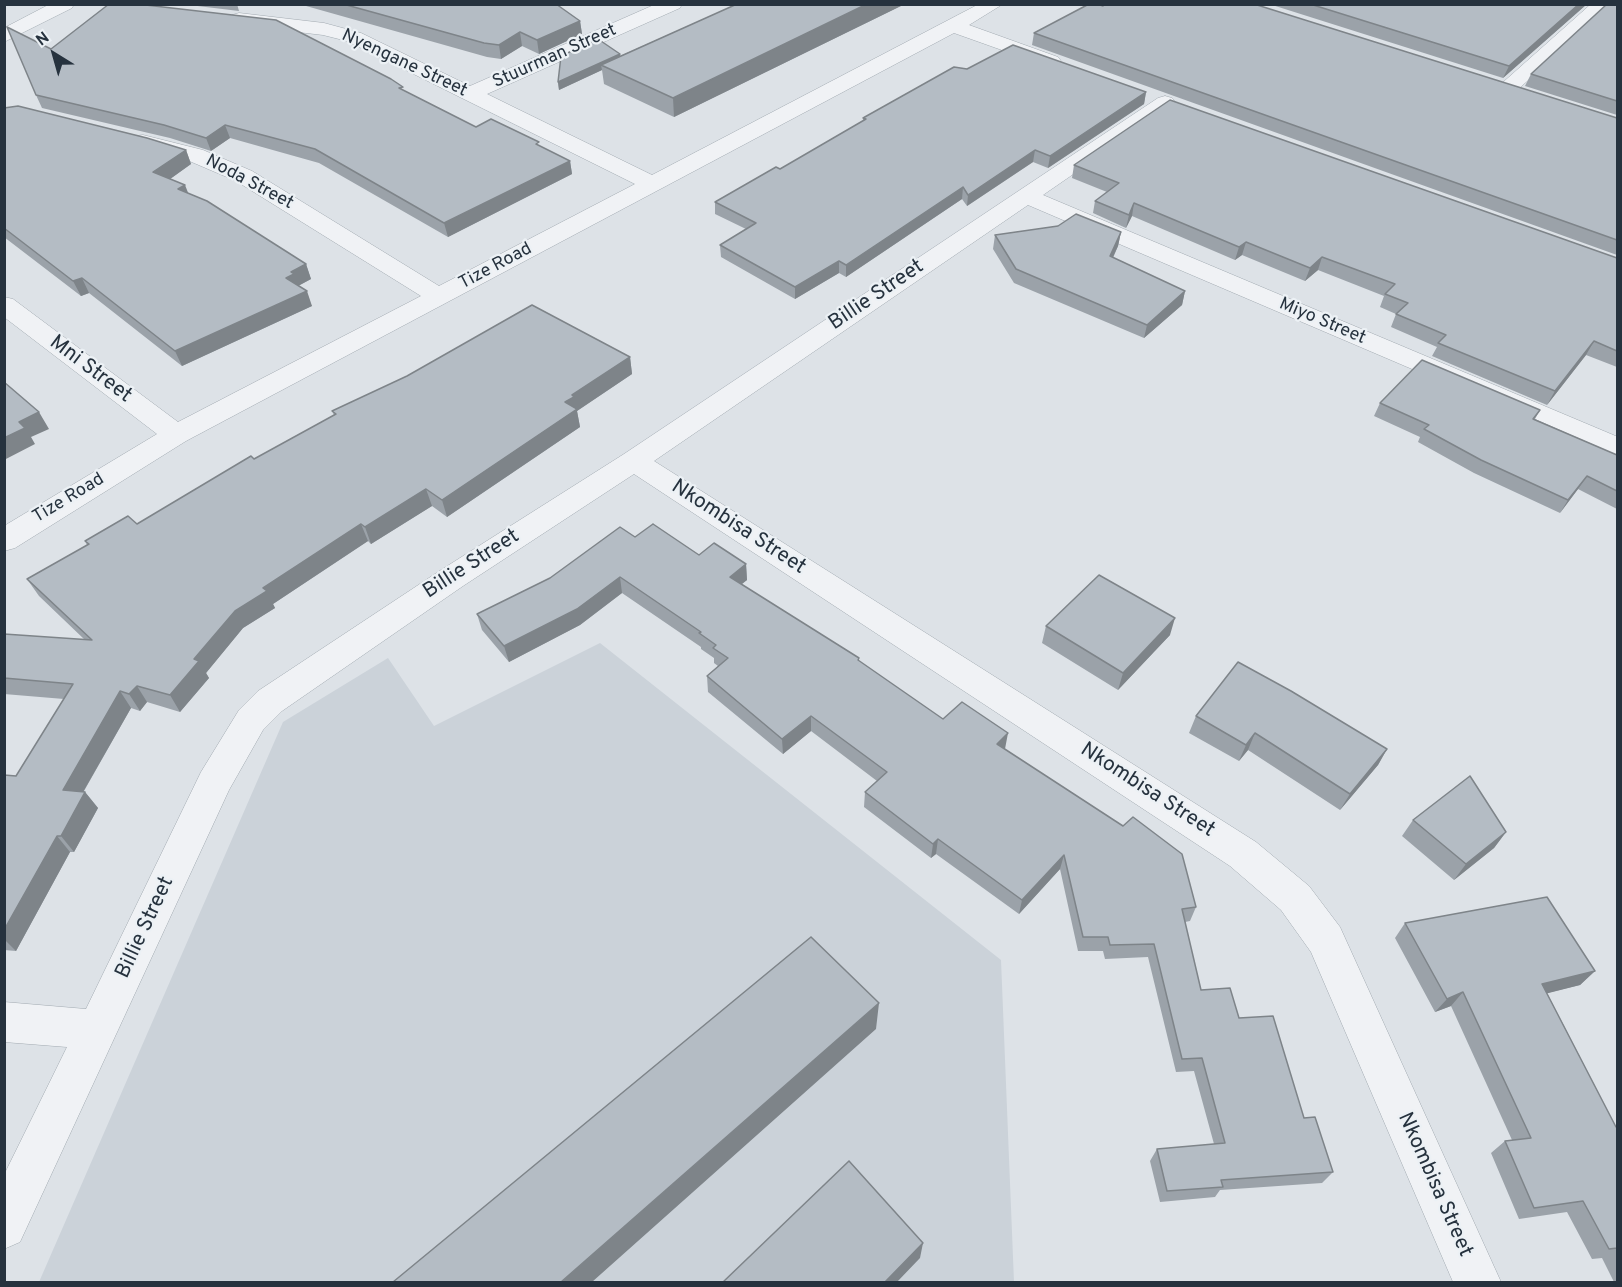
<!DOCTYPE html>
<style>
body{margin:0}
#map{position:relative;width:1622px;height:1287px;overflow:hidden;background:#dde2e7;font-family:Overpass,sans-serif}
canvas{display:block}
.frame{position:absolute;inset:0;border:6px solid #26323e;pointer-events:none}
.north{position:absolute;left:24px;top:24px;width:60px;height:60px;-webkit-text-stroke:4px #ecf1f5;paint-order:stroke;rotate:323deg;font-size:16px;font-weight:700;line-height:24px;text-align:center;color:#26323e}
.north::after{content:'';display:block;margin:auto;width:21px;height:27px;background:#26323e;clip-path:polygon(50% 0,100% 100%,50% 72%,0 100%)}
</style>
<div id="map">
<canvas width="1622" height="1287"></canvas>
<div class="frame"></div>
<div class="north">N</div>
</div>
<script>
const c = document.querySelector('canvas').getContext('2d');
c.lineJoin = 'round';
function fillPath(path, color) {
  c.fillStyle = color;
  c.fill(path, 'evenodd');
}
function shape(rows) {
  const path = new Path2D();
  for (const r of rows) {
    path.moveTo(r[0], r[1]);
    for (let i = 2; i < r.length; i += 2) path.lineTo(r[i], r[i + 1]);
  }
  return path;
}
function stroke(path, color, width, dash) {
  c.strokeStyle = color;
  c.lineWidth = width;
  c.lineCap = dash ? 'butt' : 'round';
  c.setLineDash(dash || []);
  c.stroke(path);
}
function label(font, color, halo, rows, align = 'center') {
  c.font = font + ' Overpass,sans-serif';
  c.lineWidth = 4.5;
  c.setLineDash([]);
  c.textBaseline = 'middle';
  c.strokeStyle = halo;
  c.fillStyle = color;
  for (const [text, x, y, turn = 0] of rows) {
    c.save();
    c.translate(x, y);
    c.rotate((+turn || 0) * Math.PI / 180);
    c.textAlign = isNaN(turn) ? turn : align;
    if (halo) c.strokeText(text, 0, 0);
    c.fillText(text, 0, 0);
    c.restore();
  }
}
const built = shape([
 [600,643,1001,960,1014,1282,39,1282,283,722,388,658,434,726]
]);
const street = shape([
 [50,4,74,4,72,8,4,42,4,28,50,4],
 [656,4,682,4,680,8,487,94,652,175,979,4,1003,4,969,25,1058,57,1061,61,1058,65,1051,67,1044,65,954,33,186,441,15,548,4,551,4,526,157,434,4,317,4,297,13,299,178,422,421,296,236,181,187,160,135,146,132,141,135,136,143,135,203,150,252,171,439,286,635,184,347,41,323,35,239,25,232,23,230,19,232,15,239,13,324,23,361,33,470,86,656,4],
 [1591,4,1612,4,1514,93,1500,93,1497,89,1500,85,1591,4],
 [1165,96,1172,98,1175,102,1172,106,1043,195,1618,437,1618,457,1028,205,654,461,1256,842,1309,886,1340,927,1501,1282,1453,1282,1311,952,1281,910,1230,866,634,474,463,586,282,711,263,730,229,790,20,1242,4,1249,4,1175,67,1047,4,1042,4,1002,86,1009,201,772,239,710,258,691,441,570,624,454,1158,98,1165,96]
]);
const wall = shape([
 [181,4,237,4,239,11],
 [299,4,556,4,580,21,582,34,539,54,522,46,501,59,487,57],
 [737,4,905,4,674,117,604,84,602,70,559,90,558,82,620,56],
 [1269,4,1587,4,1503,78],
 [1617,4,1617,115,1525,86,1531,74],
 [1103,6,1617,118,1617,255,1032,45,1034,33],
 [51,49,403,90,476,127,539,146,570,161,572,174,448,237,319,163,230,138,211,151,170,138,42,108,36,95],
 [1146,92,1144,104,1048,168,1033,162,967,206,962,199,846,277,839,273,795,299,721,257,720,245,746,229,715,214,715,202,780,169,863,121,863,118],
 [4,108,186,150,191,164,170,179,188,193,306,264,311,279,298,286,312,306,182,366,89,293,81,296,4,237],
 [1074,165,1617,258,1617,367,1586,355,1547,405,1432,356,1437,347,1391,327,1396,314,1380,307,1384,296,1318,270,1305,281,1242,255,1235,260,1132,216,1126,228,1093,213,1095,201,1107,192,1072,178],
 [1121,232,1118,246,1113,258,1185,291,1182,305,1144,338,1014,283,993,249,995,235],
 [630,357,632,374,577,411,580,427,447,517,432,506,371,544,368,541,273,604,275,608,243,628,206,673,209,678,180,712,147,702,140,711,131,708,84,791,85,792,98,808,74,852,70,852,16,951,4,950,4,775,16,776,64,699,4,694,4,634,85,640,39,596,27,579,87,545,85,541,137,524,334,415,332,411],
 [1380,403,1540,410,1535,419,1617,455,1617,509,1578,489,1560,513,1474,473,1418,442,1420,437,1374,416],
 [635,537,699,555,746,564,747,580,741,584,859,658,859,661,943,719,1005,749,1196,907,1190,921,1185,922,1201,990,1239,1018,1304,1118,1333,1172,1322,1183,1220,1190,1215,1197,1160,1202,1150,1161,1157,1149,1214,1144,1194,1071,1176,1072,1148,957,1105,959,1103,951,1078,951,1060,869,1019,914,936,854,931,858,864,807,865,792,877,781,811,731,783,754,708,692,707,676,718,666,714,663,714,658,701,649,701,647,622,593,580,625,509,662,482,630,477,614],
 [1046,626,1170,635,1118,690,1042,643],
 [1196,716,1387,749,1378,765,1340,810,1248,750,1239,761,1189,733],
 [1413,820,1506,832,1494,848,1454,880,1402,836],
 [1405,923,1595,971,1580,985,1547,993,1616,1127,1617,1127,1617,1282,1614,1282,1602,1258,1592,1259,1567,1212,1519,1219,1491,1153,1505,1141,1512,1140,1451,1006,1435,1012,1395,938]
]);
const shadedWall = shape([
 [867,4,905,4,674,117,673,98],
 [1579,4,1587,4,1503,78,1509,66],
 [580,21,582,34,539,54,537,40],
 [520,32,522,46,501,59,499,45],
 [620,54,621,62,601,65,602,70,559,90,558,82],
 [1146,92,1144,104,1048,168,1050,156],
 [225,125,230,138,211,151,206,138],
 [186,150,191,164,159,187,153,172],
 [1035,150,1033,162,967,206,968,195],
 [570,161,572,174,448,237,444,223],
 [185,185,191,200,178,189],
 [963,187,962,199,846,277,846,265],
 [1134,203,1132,216,1126,228,1129,215],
 [1121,232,1118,246,1107,270,1110,256],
 [1246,242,1242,255,1235,260,1239,247],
 [1322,257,1318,270,1305,281,1310,268],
 [839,261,839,273,795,299,795,287],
 [306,264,311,279,298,286,286,278,291,272],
 [82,278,89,293,81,296,73,281],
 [307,291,312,306,182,366,175,351],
 [1185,291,1182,305,1144,338,1147,325],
 [1594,341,1586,355,1547,405,1555,391],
 [630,357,632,374,577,411,580,427,447,517,442,500,565,402,572,395],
 [39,412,49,429,31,437,35,444,4,460,4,438,19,422],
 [1587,476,1578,489,1560,513,1568,500],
 [426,489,432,506,371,544,365,527],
 [361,524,368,541,273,604,275,608,243,628,206,673,209,678,180,712,170,695,194,659,235,611,263,588],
 [746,564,747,580,731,593,730,577],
 [620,577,622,593,580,625,509,662,504,646],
 [1175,618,1170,635,1118,690,1123,673],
 [137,686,147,702,140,711,129,694],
 [120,691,131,708,75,806,63,790],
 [811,716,811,731,783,754,782,739],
 [1008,733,1005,749,994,760,997,744],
 [1255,733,1248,750,1239,761,1246,745],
 [1387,749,1378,765,1340,810,1350,794],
 [85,792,98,808,74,852,61,836],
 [1506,832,1494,848,1454,880,1466,864],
 [57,836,70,852,16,951,4,939,4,930],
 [938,839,936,854,931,858,933,844],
 [1064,855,1060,869,1019,914,1022,900],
 [1595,971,1580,985,1529,998,1542,984],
 [1463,992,1451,1006,1435,1012,1447,999],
 [879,1003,876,1029,592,1282,561,1282],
 [923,1243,920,1258,897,1282,885,1282]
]);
const building = shape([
 [109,4,137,4,276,20,391,79,403,87,399,88,476,127,491,119,539,142,536,144,570,161,444,223,315,149,225,125,206,138,164,125,36,95,7,27,51,49,109,4],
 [343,4,556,4,580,21,537,40,520,32,499,45,484,43,343,4],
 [737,4,867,4,673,98,601,65,737,4],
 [1089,4,1097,4,1103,6,1106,4,1254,4,1617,118,1617,240,1034,33,1089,4],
 [1310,4,1579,4,1509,66,1310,4],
 [1607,4,1617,4,1617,101,1531,74,1607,4],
 [598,39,620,54,558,82,561,56,598,39],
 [1013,45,1146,92,1050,156,1035,150,968,195,963,187,846,265,839,261,795,287,720,245,756,223,715,202,776,167,780,169,866,119,863,118,954,67,967,69,1013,45],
 [1170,100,1617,258,1617,351,1594,341,1555,391,1438,343,1446,335,1396,314,1408,303,1385,294,1395,284,1322,257,1310,268,1246,242,1239,247,1134,203,1129,215,1095,201,1119,183,1074,165,1170,100],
 [18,106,147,138,186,150,153,172,185,185,178,189,207,201,306,264,291,272,294,274,286,278,307,291,175,351,82,278,73,281,4,228,4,108,18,106],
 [1076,214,1121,232,1110,256,1185,291,1147,325,1016,269,995,235,1058,226,1076,214],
 [532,305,630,357,572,395,574,397,565,402,577,409,442,500,426,489,365,527,361,524,263,588,267,591,235,611,194,659,199,661,170,695,137,686,129,694,120,691,63,790,85,792,61,836,57,836,4,930,4,775,16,776,73,684,4,678,4,634,92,640,27,579,89,544,85,541,128,516,137,524,251,456,254,459,336,414,332,411,407,376,532,305],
 [1422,360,1540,410,1533,419,1617,455,1617,491,1587,476,1568,500,1481,460,1424,429,1429,425,1380,403,1422,360],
 [4,382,39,412,19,422,25,428,4,438,4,382],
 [653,524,699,555,714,543,746,564,730,577,859,658,858,660,943,719,962,702,1008,733,997,744,1123,826,1133,817,1182,854,1196,907,1182,909,1201,990,1230,988,1239,1018,1273,1016,1304,1118,1315,1117,1333,1172,1221,1180,1223,1187,1167,1191,1157,1149,1225,1143,1202,1058,1182,1059,1154,944,1110,945,1108,937,1083,937,1064,855,1022,900,938,839,933,844,865,792,887,772,811,716,782,739,707,676,728,658,713,648,716,645,699,633,701,632,620,577,577,609,504,646,477,614,550,578,620,527,635,537,653,524],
 [1099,575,1175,618,1123,673,1046,626,1099,575],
 [1238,662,1291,691,1387,749,1350,794,1255,733,1246,745,1196,716,1238,662],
 [1470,776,1506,832,1466,864,1413,820,1470,776],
 [1547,897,1595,971,1542,984,1616,1127,1617,1127,1617,1248,1609,1249,1583,1201,1534,1208,1505,1141,1531,1138,1463,992,1447,999,1405,923,1547,897],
 [811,937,879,1003,561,1282,393,1282,811,937],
 [849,1161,923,1243,885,1282,723,1282,849,1161]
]);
const farStreetnames = [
 ["Stuurman Street",555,57,-24],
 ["Nyengane Street",404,64,25],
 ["Noda Street",249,183,28],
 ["Tize Road",496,267,-28],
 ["Miyo Street",1322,322,23],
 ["Tize Road",69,499,-31]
];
const streetNames = [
 ["Billie Street",877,296,-34],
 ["Mni Street",90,370,37],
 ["Nkombisa Street",738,528,33],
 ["Billie Street",472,565,-33],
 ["Nkombisa Street",1147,791,33],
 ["Billie Street",146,928,-65],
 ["Nkombisa Street",1434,1185,66]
];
fillPath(built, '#cbd2d9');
stroke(street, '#a2aab1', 1);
fillPath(street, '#f0f2f5');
fillPath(wall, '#9ba2a9');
fillPath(shadedWall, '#7e8489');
fillPath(building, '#b4bcc4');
stroke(building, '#7e8489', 1.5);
label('18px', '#26323e', '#ecf1f5', farStreetnames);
label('21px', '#26323e', '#ecf1f5', streetNames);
</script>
